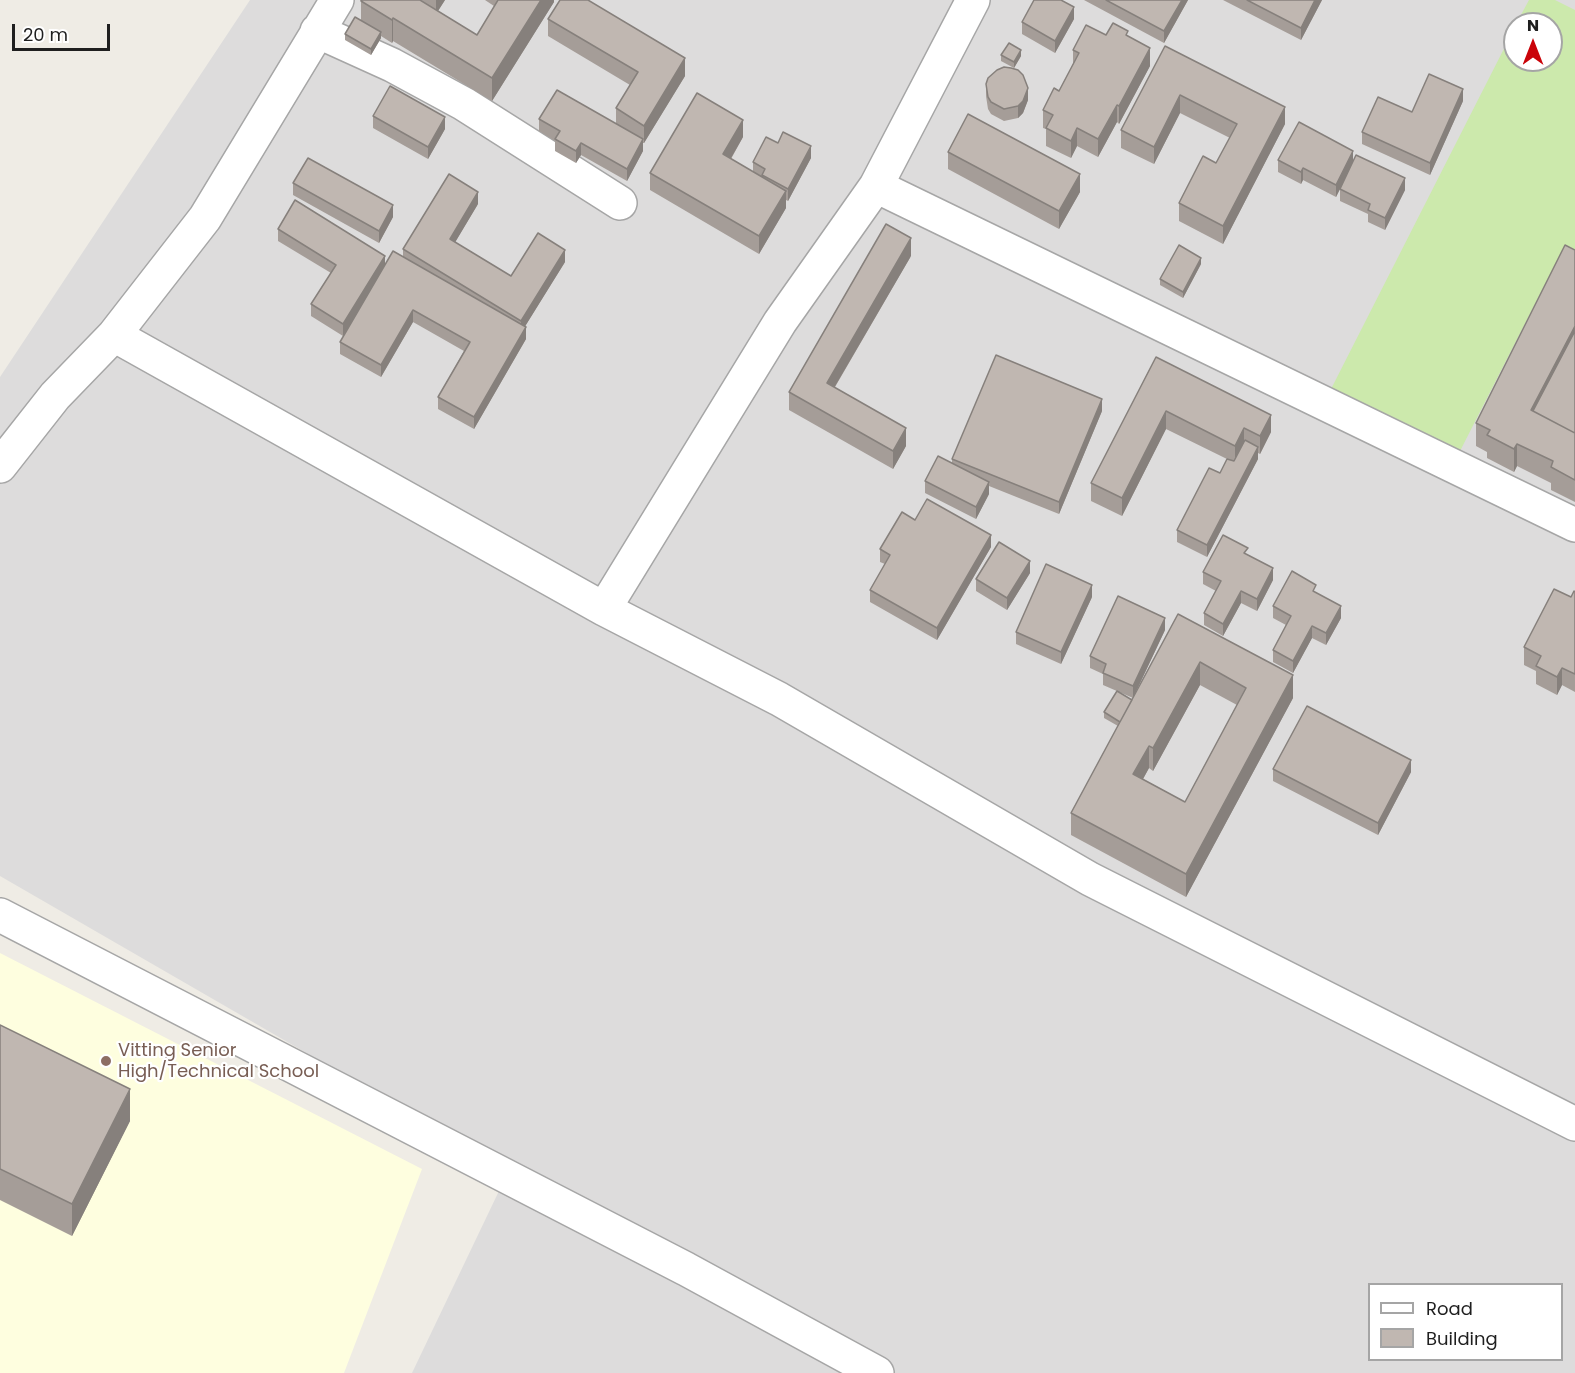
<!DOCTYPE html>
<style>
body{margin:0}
#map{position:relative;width:1575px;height:1373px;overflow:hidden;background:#efece5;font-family:Poppins,sans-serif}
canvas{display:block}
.legend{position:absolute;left:1368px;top:1283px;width:195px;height:78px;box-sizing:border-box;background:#fff;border:2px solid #a5a5a5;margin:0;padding:8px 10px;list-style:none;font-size:18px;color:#1f1f1f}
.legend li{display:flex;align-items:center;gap:12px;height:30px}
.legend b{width:30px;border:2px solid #a5a5a5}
.north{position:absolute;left:1503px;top:12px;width:60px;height:60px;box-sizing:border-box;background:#fff;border:2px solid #a5a5a5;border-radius:50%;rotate:0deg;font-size:16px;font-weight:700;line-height:24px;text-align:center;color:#1f1f1f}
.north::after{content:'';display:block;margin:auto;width:21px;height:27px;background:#ca0309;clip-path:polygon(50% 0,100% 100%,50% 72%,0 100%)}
.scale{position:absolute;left:12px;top:24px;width:98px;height:27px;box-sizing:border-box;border:3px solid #1f1f1f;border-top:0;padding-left:8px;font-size:18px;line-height:21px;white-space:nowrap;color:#1f1f1f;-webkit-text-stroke:4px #fff;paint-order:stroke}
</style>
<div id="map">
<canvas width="1575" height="1373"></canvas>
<ul class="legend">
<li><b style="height:8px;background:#fff"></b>Road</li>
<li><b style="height:16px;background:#c0b7b1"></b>Building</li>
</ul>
<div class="north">N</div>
<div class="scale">20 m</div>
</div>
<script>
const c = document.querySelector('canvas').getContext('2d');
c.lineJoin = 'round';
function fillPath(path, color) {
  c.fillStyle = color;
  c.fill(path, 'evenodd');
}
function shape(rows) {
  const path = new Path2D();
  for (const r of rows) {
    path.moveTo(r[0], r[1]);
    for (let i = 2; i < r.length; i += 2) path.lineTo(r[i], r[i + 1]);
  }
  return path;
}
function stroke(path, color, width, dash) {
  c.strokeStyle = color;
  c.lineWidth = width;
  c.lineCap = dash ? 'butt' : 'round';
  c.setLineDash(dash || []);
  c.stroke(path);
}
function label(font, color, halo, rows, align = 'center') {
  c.font = font + ' Poppins,sans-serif';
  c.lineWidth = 4.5;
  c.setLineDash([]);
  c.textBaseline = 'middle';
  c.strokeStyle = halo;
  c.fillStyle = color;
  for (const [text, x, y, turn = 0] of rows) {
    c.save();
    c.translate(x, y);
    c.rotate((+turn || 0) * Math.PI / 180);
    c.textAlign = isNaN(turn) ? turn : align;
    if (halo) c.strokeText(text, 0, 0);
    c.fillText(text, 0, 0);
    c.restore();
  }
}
const residential = shape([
 [250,0,1575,0,1575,1373,412,1373,509,1170,0,876,0,377],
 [1515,24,1551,24,1551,60,1515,60],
 [1370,1284,1562,1284,1562,1360,1370,1360]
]);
const education = shape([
 [0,953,422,1169,344,1373,0,1373]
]);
const grass = shape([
 [1529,0,1555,0,1575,10,1575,264,1559,257,1458,455,1330,391,1515,27,1515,60,1551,60,1551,24,1516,24]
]);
const minor = shape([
 [317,31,392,65,464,104,620,203],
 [876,186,1575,525],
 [114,335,604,609,779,699,1090,879,1575,1124],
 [0,466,55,396,114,335,205,218,337,0],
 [604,609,780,322,876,186,973,0],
 [0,915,686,1269,877,1373]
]);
const wall = shape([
 [361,0,445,0,438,11,477,35,494,6,485,0,554,0,554,2,492,101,393,41,392,43,381,36,381,38,371,55,345,40,345,34,361,21],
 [1084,0,1188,0,1164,43],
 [1223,0,1322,0,1301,40],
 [548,19,685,76,644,143,643,143,643,151,627,181,581,155,576,163,555,151,555,141,539,131,539,119,616,124,616,108,630,85,548,36],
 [1074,19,1055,53,1022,34,1022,22],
 [1106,35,1128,37,1150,66,1119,124,1117,122,1098,157,1077,146,1071,158,1046,146,1046,129,1043,128,1043,110,1059,91,1073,64,1073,50],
 [1165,46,1285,124,1223,244,1179,221,1179,203,1216,163,1230,138,1180,113,1154,164,1121,148,1121,130],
 [1001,55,1021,56,1014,68,1001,61],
 [986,84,1028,100,1023,113,1018,118,1004,121,991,114,988,109,986,96],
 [1463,101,1430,175,1362,144,1362,132,1412,112],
 [373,116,445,129,428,159,373,128],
 [743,137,731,159,753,172,753,162,778,143,811,158,788,201,786,200,786,208,759,254,650,190,650,173],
 [948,152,1080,192,1059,229,948,169],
 [1278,160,1353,161,1405,190,1385,230,1368,222,1368,214,1340,201,1340,189,1336,197,1303,180,1301,184,1278,172],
 [293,183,393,217,379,243,293,195],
 [478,204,455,242,511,276,565,262,525,326,526,339,474,429,438,409,438,397,464,351,413,322,381,377,340,354,340,342,358,311,343,336,311,316,311,304,331,273,278,241,278,229,385,265,403,256,403,249],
 [1575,250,1575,502,1551,490,1551,483,1517,466,1514,472,1487,458,1487,452,1476,446,1476,423],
 [911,256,835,387,906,446,893,469,789,410,789,392],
 [1201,264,1183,298,1160,285,1160,279],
 [1156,357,1271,432,1260,454,1258,453,1258,459,1207,557,1177,542,1177,530,1220,473,1227,459,1166,429,1122,516,1091,501,1091,483],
 [1102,411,1059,514,989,486,989,494,976,519,925,493,925,481,952,463,952,459],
 [915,520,991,547,937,640,870,602,870,590,885,564,880,562,880,549],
 [1248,555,1273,580,1257,611,1241,603,1223,636,1204,625,1204,613,1216,591,1203,584,1203,572],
 [1030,573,1007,610,976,591,976,579],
 [1316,592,1341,618,1326,645,1312,638,1293,673,1273,662,1273,650,1286,625,1273,618,1273,606],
 [1575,592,1575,692,1562,685,1557,695,1536,684,1536,671,1524,665,1524,647],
 [1092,597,1061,664,1016,644,1016,632],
 [1178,614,1293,698,1186,897,1071,835,1071,813,1118,726,1104,718,1104,712,1132,700],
 [1200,685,1237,705,1185,802,1143,779,1149,768,1153,771],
 [1165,630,1133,698,1103,685,1103,674,1090,668,1090,656],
 [1273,769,1411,772,1378,835,1273,781],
 [0,1025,130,1121,72,1236,0,1200]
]);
const shadedWall = shape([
 [436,0,445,0,436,14],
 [541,0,554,0,554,2,492,101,492,78],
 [1182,0,1188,0,1164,43,1164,31],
 [1315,0,1322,0,1301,40,1301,28],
 [1074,7,1074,19,1055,53,1055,41],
 [393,18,393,41,392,43,392,20],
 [381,32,381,38,371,55,371,49],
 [1150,48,1150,66,1119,124,1119,106],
 [1021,50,1021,56,1014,68,1014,62],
 [685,58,685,76,644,143,644,126],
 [1028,88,1028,100,1023,113,1018,118,1018,106],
 [1463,89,1463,101,1430,175,1430,163],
 [1180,95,1180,113,1154,164,1154,147],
 [1117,105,1117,122,1098,157,1098,139],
 [1285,107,1285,124,1223,244,1223,226],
 [445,117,445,129,428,159,428,147],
 [743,120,743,137,723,172,723,154],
 [1077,128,1077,146,1071,158,1071,141],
 [643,139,643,151,627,181,627,169],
 [581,143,581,155,576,163,576,151],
 [811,146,811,158,788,201,788,189],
 [1353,151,1353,163,1336,197,1336,185],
 [1303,168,1303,180,1301,184,1301,172],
 [1080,174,1080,192,1059,229,1059,211],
 [1405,178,1405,190,1385,230,1385,218],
 [786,191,786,208,759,254,759,236],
 [478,192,478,204,450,251,450,239],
 [393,205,393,217,379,243,379,231],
 [911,238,911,256,827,400,827,383],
 [565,250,565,262,521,333,521,321],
 [385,256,385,268,343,336,343,324],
 [1201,258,1201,264,1183,298,1183,292],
 [413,310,413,322,381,377,381,365],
 [1575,326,1575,349,1538,419,1531,410],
 [526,327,526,339,474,429,474,417],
 [1102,399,1102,411,1059,514,1059,502],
 [1166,411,1166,429,1122,516,1122,498],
 [1271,415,1271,432,1260,454,1260,436],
 [906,428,906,446,893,469,893,451],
 [1244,428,1244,446,1235,464,1235,446],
 [1517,444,1517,466,1514,472,1514,449],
 [1258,447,1258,459,1207,557,1207,545],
 [989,482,989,494,976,519,976,507],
 [991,535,991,547,937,640,937,628],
 [1030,561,1030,573,1007,610,1007,598],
 [1273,568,1273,580,1257,611,1257,599],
 [1092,585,1092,597,1061,664,1061,652],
 [1241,591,1241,603,1223,636,1223,624],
 [1341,606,1341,618,1326,645,1326,633],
 [1165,618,1165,630,1133,698,1133,686],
 [1312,626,1312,638,1293,673,1293,661],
 [1200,662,1200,685,1153,771,1153,748],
 [1562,668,1562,685,1557,695,1557,677],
 [1293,675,1293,698,1186,897,1186,874],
 [1149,746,1149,768,1133,797,1133,774],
 [1411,760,1411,772,1378,835,1378,823],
 [130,1089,130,1121,72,1236,72,1204]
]);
const building = shape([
 [361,0,420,0,477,35,498,0,541,0,492,78,393,18,392,20,361,1,361,0],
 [560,0,588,0,685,58,644,126,616,108,638,72,548,19,560,0],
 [1034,0,1061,0,1074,7,1055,41,1022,22,1034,0],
 [1106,0,1182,0,1164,31,1106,0],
 [1247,0,1315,0,1301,28,1247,0],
 [355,17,381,32,371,49,345,34,355,17],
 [1113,23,1128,31,1126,35,1150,48,1119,106,1117,105,1098,139,1077,128,1071,141,1046,128,1053,115,1043,110,1054,88,1059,91,1079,53,1073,50,1086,25,1106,35,1113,23],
 [1009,43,1021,50,1014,62,1001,55,1009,43],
 [1165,46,1285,107,1223,226,1179,203,1203,156,1216,163,1237,124,1180,95,1154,147,1121,130,1165,46],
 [1004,67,1011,68,1018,70,1023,75,1028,88,1023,101,1018,106,1004,109,991,102,988,97,986,84,988,78,997,70,1004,67],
 [1429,74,1463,89,1430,163,1362,132,1378,97,1412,112,1429,74],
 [390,86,445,117,428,147,373,116,390,86],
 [557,90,643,139,627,169,581,143,576,151,555,139,560,131,539,119,557,90],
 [697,93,743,120,723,154,786,191,759,236,650,173,697,93],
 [968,114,1080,174,1059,211,948,152,968,114],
 [1299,122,1353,151,1336,185,1303,168,1301,172,1278,160,1299,122],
 [783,132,811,146,788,189,762,175,765,169,753,162,766,137,778,143,783,132],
 [1356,155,1405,178,1385,218,1368,210,1370,204,1340,189,1356,155],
 [308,158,393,205,379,231,293,183,308,158],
 [449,174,478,192,450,239,511,276,538,233,565,250,521,321,403,249,449,174],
 [295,200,385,256,343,324,311,304,336,265,278,229,295,200],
 [886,224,911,238,827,383,906,428,893,451,789,392,886,224],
 [1179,245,1201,258,1183,292,1160,279,1179,245],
 [1565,245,1575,250,1575,326,1531,410,1575,433,1575,480,1551,467,1553,461,1517,444,1514,449,1487,435,1490,430,1476,423,1565,245],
 [393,251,526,327,474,417,438,397,470,342,413,310,381,365,340,342,393,251],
 [1575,331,1575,433,1533,411,1575,331],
 [996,355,1102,399,1059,502,952,459,996,355],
 [1156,357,1271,415,1260,436,1244,428,1235,446,1166,411,1122,498,1091,483,1156,357],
 [1245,440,1258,447,1207,545,1177,530,1209,468,1220,473,1227,459,1234,461,1245,440],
 [938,456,989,482,976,507,925,481,938,456],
 [927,499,991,535,937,628,870,590,890,555,880,549,902,512,915,520,927,499],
 [1223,535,1248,548,1244,553,1273,568,1257,599,1241,591,1223,624,1204,613,1221,581,1203,572,1223,535],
 [999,542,1030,561,1007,598,976,579,999,542],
 [1046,564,1092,585,1061,652,1016,632,1046,564],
 [1292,571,1316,585,1313,591,1341,606,1326,633,1312,626,1293,661,1273,650,1291,616,1273,606,1292,571],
 [1554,589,1571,597,1574,591,1575,592,1575,674,1562,668,1557,677,1536,666,1541,656,1524,647,1554,589],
 [1118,596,1165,618,1133,686,1103,673,1106,664,1090,656,1118,596],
 [1178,614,1293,675,1186,874,1071,813,1178,614],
 [1200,662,1246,688,1185,802,1133,774,1149,746,1153,748,1200,662],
 [1117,691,1132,700,1120,722,1104,712,1117,691],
 [1307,706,1411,760,1378,823,1273,769,1307,706],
 [0,1025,130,1089,72,1204,0,1169,0,1025]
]);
const markers = [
 [106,1061,6,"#8d6e63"]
];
const educationNames = [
 ["Vitting Senior",118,1051],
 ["High/Technical School",118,1072]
];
fillPath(residential, '#dddcdc');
fillPath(education, '#fefedf');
fillPath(grass, '#cce9ac');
stroke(minor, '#a6a6a6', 36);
stroke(minor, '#fff', 33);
fillPath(wall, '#a59d98');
fillPath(shadedWall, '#86807c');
fillPath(building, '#c0b7b1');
stroke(building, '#86807c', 1.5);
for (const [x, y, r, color] of markers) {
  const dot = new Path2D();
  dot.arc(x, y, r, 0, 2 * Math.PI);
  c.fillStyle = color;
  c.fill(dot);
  stroke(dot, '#fff', 2);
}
label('18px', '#785e54', '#fff', educationNames, 'left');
</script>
